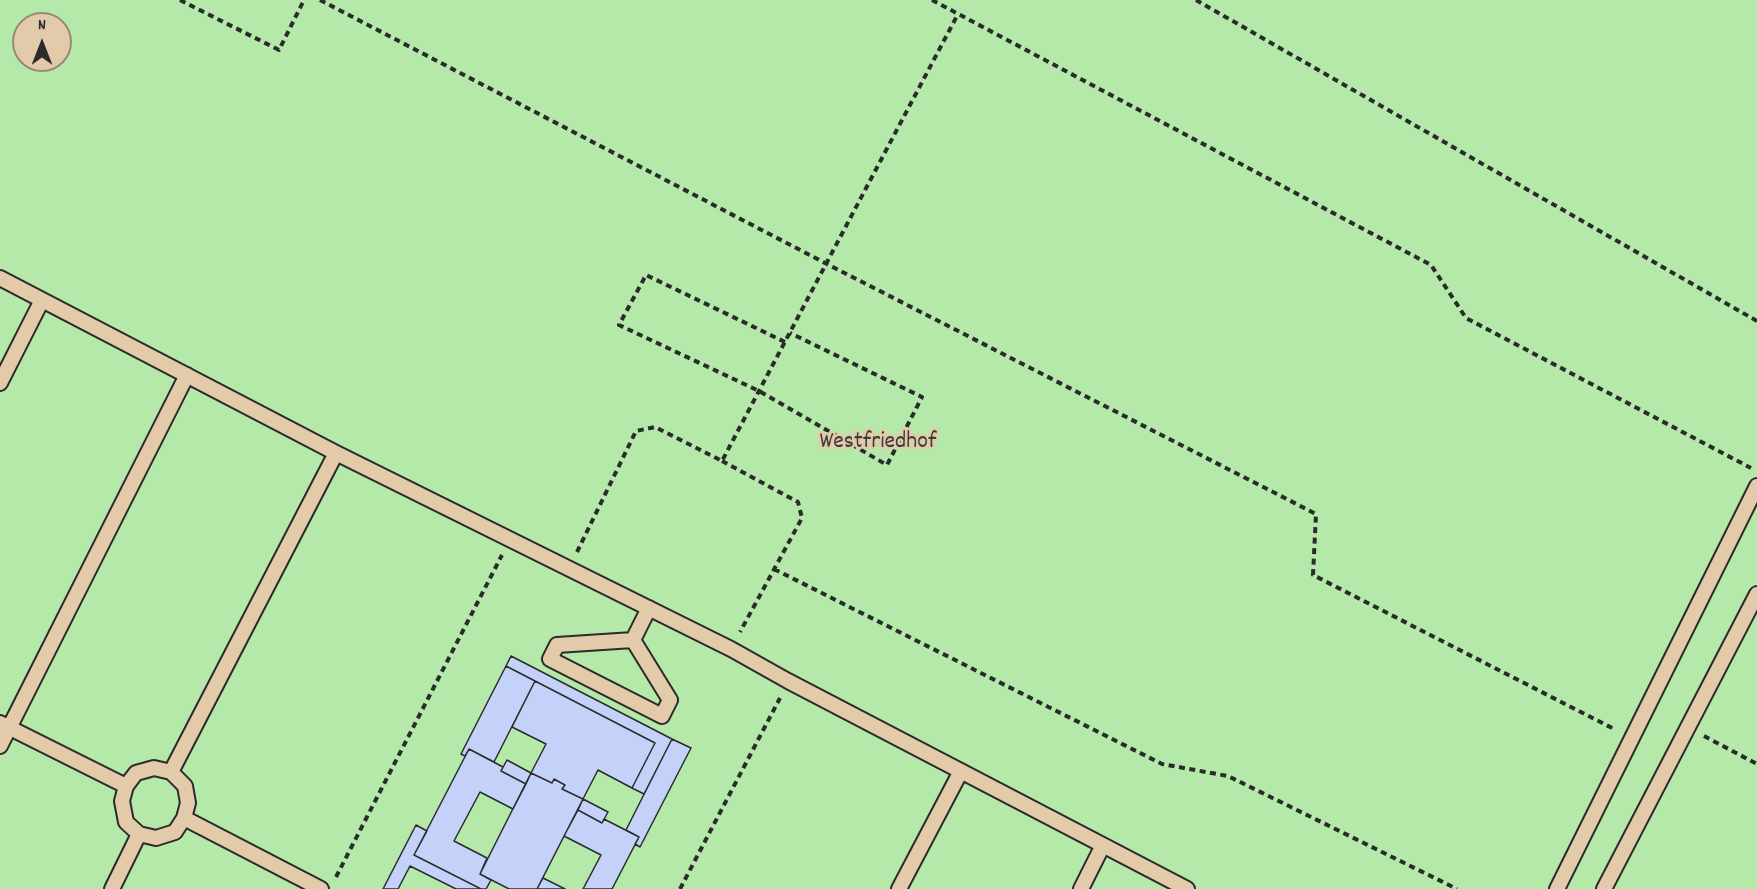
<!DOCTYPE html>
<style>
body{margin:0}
#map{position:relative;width:1757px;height:889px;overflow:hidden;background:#e3caab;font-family:Dekko,sans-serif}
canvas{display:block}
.north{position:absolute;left:12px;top:12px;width:60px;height:60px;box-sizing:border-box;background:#e3caab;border:2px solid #998a78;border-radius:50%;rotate:0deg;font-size:16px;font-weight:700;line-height:24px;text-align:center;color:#2b2b2b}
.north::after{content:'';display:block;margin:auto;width:21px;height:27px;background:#2b2b2b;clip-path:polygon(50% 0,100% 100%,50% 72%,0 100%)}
</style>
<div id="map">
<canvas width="1757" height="889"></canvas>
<div class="north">N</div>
</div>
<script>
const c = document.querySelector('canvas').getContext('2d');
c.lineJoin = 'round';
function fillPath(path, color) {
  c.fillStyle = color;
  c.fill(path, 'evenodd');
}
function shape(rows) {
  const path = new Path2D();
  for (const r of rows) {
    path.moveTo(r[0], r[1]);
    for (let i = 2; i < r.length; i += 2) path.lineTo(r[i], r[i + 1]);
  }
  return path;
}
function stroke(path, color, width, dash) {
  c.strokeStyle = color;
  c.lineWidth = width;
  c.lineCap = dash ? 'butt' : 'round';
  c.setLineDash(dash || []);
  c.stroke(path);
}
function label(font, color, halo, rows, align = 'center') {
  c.font = font + ' Dekko,sans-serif';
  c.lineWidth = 5;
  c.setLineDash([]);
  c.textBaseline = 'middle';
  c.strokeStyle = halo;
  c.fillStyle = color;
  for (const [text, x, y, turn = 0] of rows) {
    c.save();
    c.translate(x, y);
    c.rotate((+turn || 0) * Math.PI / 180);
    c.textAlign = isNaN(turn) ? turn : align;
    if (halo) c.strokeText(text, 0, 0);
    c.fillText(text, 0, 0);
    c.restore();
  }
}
const green = shape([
 [0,0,1757,0,1757,889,0,889],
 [24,24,60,24,60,60,24,60]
]);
const building = shape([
 [511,656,672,739,644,794,632,788,655,743,506,666,511,656],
 [506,666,535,681,494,762,469,749,465,756,461,754,506,666],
 [535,681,655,743,632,788,598,770,583,799,562,789,565,785,554,779,552,783,531,773,546,744,512,727,535,681],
 [672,739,691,748,640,847,635,844,639,837,626,830,672,739],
 [469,749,503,767,501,771,526,784,513,809,480,792,454,841,487,858,480,874,491,880,486,889,481,889,414,855,469,749],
 [507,760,531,773,526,784,501,771,507,760],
 [531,773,552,783,554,779,565,785,562,789,583,799,537,889,509,889,480,874,531,773],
 [583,799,608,812,602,823,578,810,583,799],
 [578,810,602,823,604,819,639,837,612,889,583,889,601,855,564,836,578,810],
 [416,825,427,831,414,855,481,889,456,889,410,866,398,889,383,889,416,825],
 [543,878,565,889,537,889,543,878]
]);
const path = shape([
 [180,0,279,50,304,0],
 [320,0,827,264,1316,514,1313,575,1614,729],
 [932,0,1431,265,1466,318,1751,468],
 [1196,0,1757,321],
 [785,342,646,275,619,325,759,391,887,465,922,397,790,333],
 [722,461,798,502,802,518,740,632],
 [577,552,636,431,655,427,722,461,958,14],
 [774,569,1162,764,1228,776,1457,889],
 [1704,736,1757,764],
 [336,877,502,555],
 [680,889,780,698]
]);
const lane = shape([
 [0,278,336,453,731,649,788,681,1187,889],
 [0,383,42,300],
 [633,640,670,700,662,716,550,659,557,645,633,640,649,608],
 [0,723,126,786,136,773,154,768,171,772,185,786,188,803,184,818,321,889],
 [0,746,187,375],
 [171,772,336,453],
 [126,786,122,801,126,822,139,834,156,838,175,832,184,818],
 [112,889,139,834],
 [899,889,961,771],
 [1081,889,1103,845],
 [1557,889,1757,486],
 [1604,889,1757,594]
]);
const parkNames = [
 ["Westfriedhof",878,444]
];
fillPath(green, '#b4e9aa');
fillPath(building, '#c4d2f9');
stroke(building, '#2b2b2b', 1.5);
stroke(lane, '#2b2b2b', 18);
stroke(path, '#2b2b2b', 4, [6, 4.5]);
stroke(lane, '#e3caab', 14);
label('24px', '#393e38', '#e3caab', parkNames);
</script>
